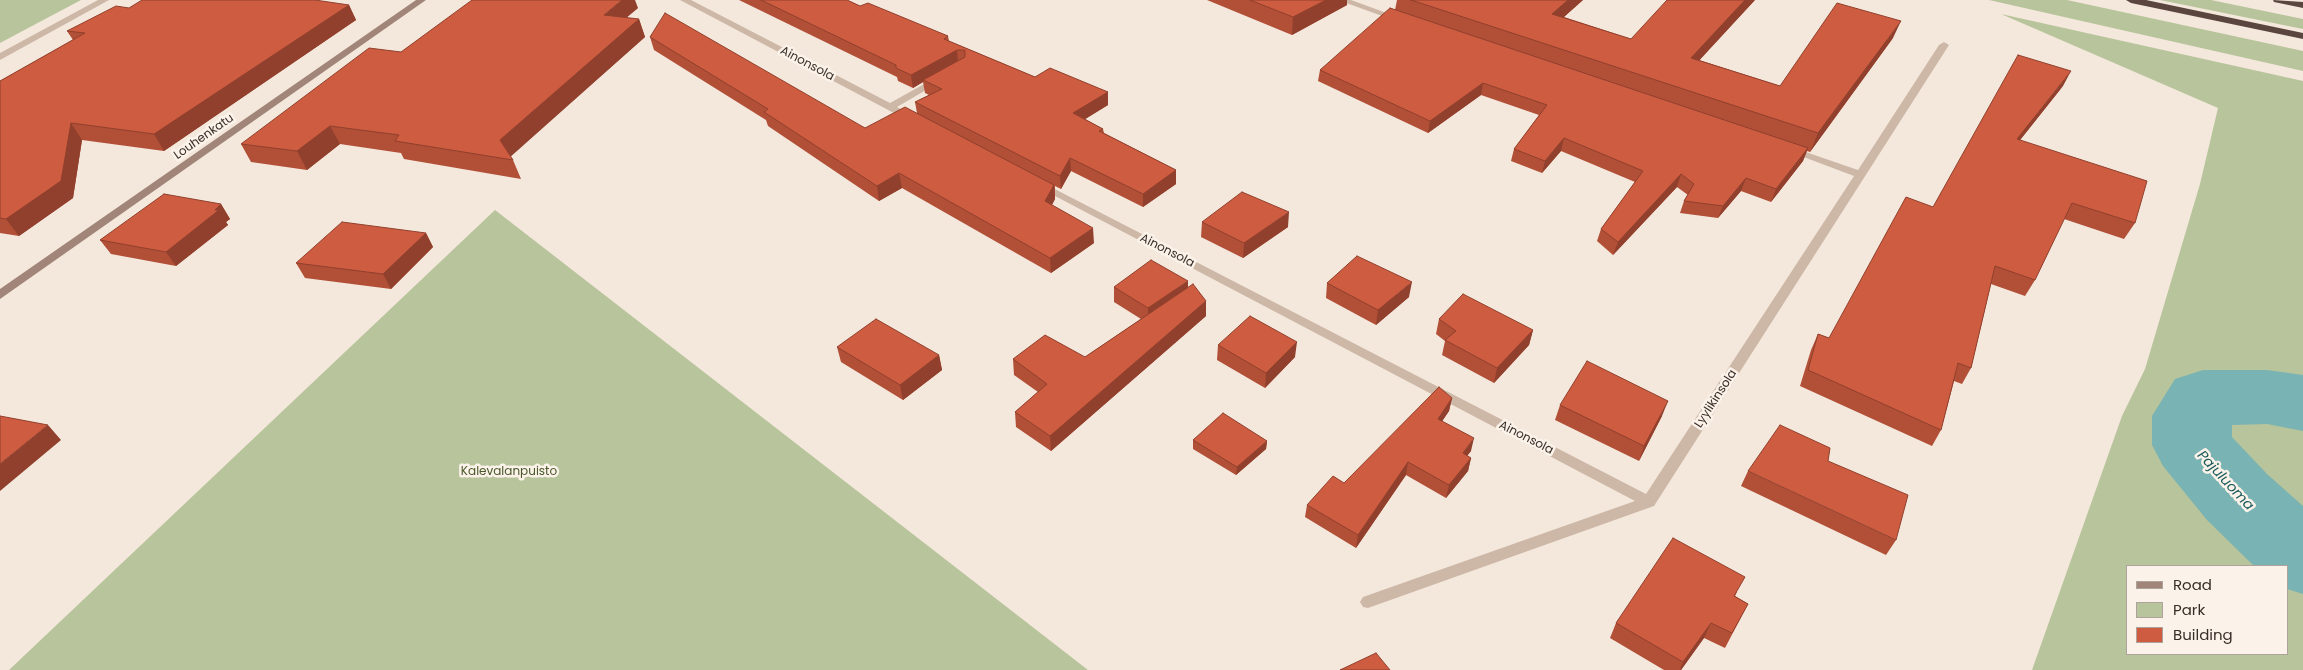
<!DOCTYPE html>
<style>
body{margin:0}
#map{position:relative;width:2303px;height:670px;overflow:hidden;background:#f4e8dc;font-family:Poppins,sans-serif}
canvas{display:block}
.legend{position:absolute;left:2126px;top:565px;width:162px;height:90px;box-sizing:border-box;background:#fbf2e9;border:1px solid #ada39c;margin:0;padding:6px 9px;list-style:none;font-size:15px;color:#392d28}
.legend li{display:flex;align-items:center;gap:10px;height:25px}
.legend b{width:25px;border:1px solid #ada39c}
</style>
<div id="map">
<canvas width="2303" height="670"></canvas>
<ul class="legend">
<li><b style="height:6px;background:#a18578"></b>Road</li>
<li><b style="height:14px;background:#b8c49b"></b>Park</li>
<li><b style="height:14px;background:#ce5c40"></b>Building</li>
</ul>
</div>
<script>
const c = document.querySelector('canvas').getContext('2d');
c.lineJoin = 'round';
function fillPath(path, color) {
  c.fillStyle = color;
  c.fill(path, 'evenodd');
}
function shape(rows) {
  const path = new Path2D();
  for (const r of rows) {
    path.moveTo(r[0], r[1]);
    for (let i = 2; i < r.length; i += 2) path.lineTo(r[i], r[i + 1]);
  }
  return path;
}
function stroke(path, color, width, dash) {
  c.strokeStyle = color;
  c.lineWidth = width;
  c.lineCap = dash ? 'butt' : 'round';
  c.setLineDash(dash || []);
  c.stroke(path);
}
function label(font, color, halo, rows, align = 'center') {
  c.font = font + ' Poppins,sans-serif';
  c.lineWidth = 5;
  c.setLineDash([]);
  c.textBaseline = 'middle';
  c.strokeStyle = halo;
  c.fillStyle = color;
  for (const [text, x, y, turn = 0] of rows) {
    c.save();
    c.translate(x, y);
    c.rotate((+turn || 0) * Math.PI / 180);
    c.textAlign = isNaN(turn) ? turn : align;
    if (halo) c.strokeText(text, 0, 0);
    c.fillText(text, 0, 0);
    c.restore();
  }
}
const green = shape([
 [0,0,81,0,0,43],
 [1989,0,2067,0,2303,51,2303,71],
 [2160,0,2211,0,2303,19,2303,29],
 [2001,14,2303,81,2303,670,2032,670,2122,416,2145,369,2200,184,2218,108],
 [2287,566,2287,654,2127,654,2127,566],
 [495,210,1088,670,9,670]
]);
const river = shape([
 [2203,370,2267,370,2303,375,2303,431,2267,424,2232,425,2232,437,2267,474,2303,506,2303,594,2287,589,2287,566,2254,566,2207,520,2163,466,2152,445,2152,416,2175,379,2203,370]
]);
const street = shape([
 [98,0,109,0,0,60,0,53,98,0],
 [680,0,691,0,890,103,935,78,938,77,943,80,897,107,918,119,917,121,909,121,680,0],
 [1338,0,1351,0,1403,19,1396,21,1338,0],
 [1944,42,1949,45,1654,506,1368,608,1363,607,1360,602,1363,597,1635,501,1036,186,1041,183,1045,184,1646,494,1854,176,1785,150,1786,148,1794,148,1858,170,1939,45,1944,42]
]);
const secondary = shape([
 [416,0,426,0,0,299,0,289,416,0]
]);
const highway = shape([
 [2126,0,2146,0,2303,33,2303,39,2131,3,2126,0],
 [2273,0,2303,2,2303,8,2274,2,2273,0]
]);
const wall = shape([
 [739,0,847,0,860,6,948,36,949,41,1035,77,1108,92,1108,105,1085,119,1103,129,1104,133,1176,170,1176,184,1143,207,1071,171,1061,189,1055,186,1055,199,1052,205,1094,243,1051,273,902,188,879,201,768,126,766,120,654,50,650,37,865,128,917,113,915,102,929,95,925,93,923,82,913,88,898,81,897,77],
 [1207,0,1347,0,1347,5,1292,35],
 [1397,0,1583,0,1564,17,1631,39,1755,0,1699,60,1780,86,1893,38,1810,152,1807,151,1803,161,1771,202,1741,191,1718,218,1680,213,1684,201,1688,195,1677,187,1613,255,1597,241,1601,229,1635,182,1561,151,1542,173,1511,161,1514,149,1539,115,1481,95,1428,133,1318,81,1320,70,1395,10],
 [349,5,356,20,164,151,82,140,73,198,19,236,0,233,0,81,73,40,67,31,129,8],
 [638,8,626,18,639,19,645,37,510,156,513,160,521,179,404,159,401,153,340,144,307,170,251,162,241,144,401,52],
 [2063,86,2020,140,2135,223,2124,239,2064,219,2035,280,2025,296,1991,284,1971,368,1962,384,1954,381,1941,430,1932,446,1800,386,1811,350,1818,334,1829,338],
 [221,204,230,219,226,222,228,225,176,266,111,254,100,240],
 [1202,222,1288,227,1243,258,1201,237],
 [426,233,433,247,391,289,305,278,296,263],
 [1327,283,1409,297,1376,325,1326,298],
 [1114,287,1188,288,1206,301,1206,316,1051,451,1016,427,1015,412,1038,392,1014,375,1013,359,1085,357,1141,319,1114,302],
 [1439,319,1533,330,1529,345,1494,383,1442,355,1445,341,1436,334],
 [1218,345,1295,357,1265,388,1217,360],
 [837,347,939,355,942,370,903,400,841,362],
 [1452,398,1449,411,1442,421,1471,451,1467,456,1471,458,1468,471,1446,498,1406,475,1356,548,1305,517,1307,505,1344,483],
 [1560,405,1662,416,1639,461,1555,420],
 [1193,440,1267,441,1266,449,1236,475,1193,449],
 [1748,471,1896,540,1886,555,1741,486],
 [1737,592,1735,596,1748,604,1725,648,1704,638,1681,670,1664,670,1610,638,1616,623]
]);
const shadedWall = shape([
 [622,0,635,0,638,8,609,32,604,15],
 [1326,0,1347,0,1347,5,1292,35,1293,17],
 [1568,0,1583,0,1548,31,1552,14],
 [1745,0,1755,0,1685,76,1691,58],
 [349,5,356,20,164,151,154,134],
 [639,19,645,37,508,159,500,140],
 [1901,21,1893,38,1810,152,1818,133],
 [957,50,958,62,923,80,923,82,913,88,911,75],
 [2071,71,2063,86,2009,154,2017,139],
 [1483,83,1481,95,1428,133,1430,121],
 [1108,92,1108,105,1074,126,1073,113],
 [71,123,82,140,73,198,19,236,6,219],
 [330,126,340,144,307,170,297,151],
 [1564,138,1561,151,1542,173,1545,161],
 [1808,148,1803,161,1771,202,1776,189],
 [1070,158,1071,171,1061,189,1060,176],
 [1176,170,1176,184,1143,207,1143,194],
 [899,173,902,188,879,201,877,186],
 [1681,174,1677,187,1613,255,1618,242],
 [1746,178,1741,191,1718,218,1723,206],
 [1054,185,1055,199,1046,216,1045,201],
 [221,204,230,219,226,222,228,225,176,266,166,252],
 [1289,212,1288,227,1243,258,1244,243],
 [1093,228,1094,243,1051,273,1050,258],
 [426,233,433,247,391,289,383,274],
 [1188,281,1188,296,1148,323,1148,308],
 [1412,282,1409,297,1376,325,1378,310],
 [1206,301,1206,316,1051,451,1050,436],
 [1533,330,1529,345,1494,383,1497,368],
 [1297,342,1295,357,1265,388,1266,373],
 [939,355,942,370,903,400,900,385],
 [1452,398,1449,411,1435,432,1438,419],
 [1668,401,1662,416,1639,461,1644,446],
 [48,425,61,440,0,491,0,464],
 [1474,438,1471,451,1460,465,1463,453],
 [1267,441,1266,449,1236,475,1237,467],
 [1471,458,1468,471,1446,498,1449,485],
 [1408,462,1406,475,1356,548,1358,535],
 [1711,623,1704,638,1681,670,1680,670,1683,662]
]);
const building = shape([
 [142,0,315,0,349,5,154,134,71,123,61,181,6,219,0,218,0,81,85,33,67,31,116,6,129,8,142,0],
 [472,0,622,0,604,15,639,19,500,140,513,160,395,141,399,135,330,126,297,151,241,144,369,48,401,52,472,0],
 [761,0,847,0,860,6,868,3,948,36,944,39,1035,77,1050,68,1108,92,1073,113,1103,129,1099,131,1176,170,1143,194,1070,158,1060,176,915,102,942,89,923,80,965,57,965,50,957,50,911,75,896,68,896,65,761,0],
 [1250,0,1326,0,1293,17,1250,0],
 [1411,0,1568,0,1552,14,1631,39,1667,0,1745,0,1691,58,1780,86,1837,3,1901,21,1818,133,1411,0],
 [1390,8,1808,148,1776,189,1746,178,1723,206,1684,201,1694,184,1681,174,1618,242,1601,229,1643,171,1564,138,1545,161,1514,149,1547,105,1483,83,1430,121,1320,70,1390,8],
 [665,13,865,128,905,107,1054,185,1045,201,1093,228,1050,258,899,173,877,186,764,112,768,109,650,37,665,13],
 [2018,55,2071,71,2017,139,2147,181,2135,223,2072,203,2035,280,1995,266,1971,368,1958,363,1941,430,1808,370,1818,334,1829,338,1906,197,1933,207,2018,55],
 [1242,192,1289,212,1244,243,1202,222,1242,192],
 [164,194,221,204,215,210,219,210,166,252,100,240,164,194],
 [342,222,426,233,383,274,296,263,342,222],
 [1357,256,1412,282,1378,310,1327,283,1357,256],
 [1151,260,1188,281,1148,308,1114,287,1151,260],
 [1193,284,1206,301,1050,436,1015,412,1047,384,1013,359,1045,335,1085,357,1193,284],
 [1463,294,1533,330,1497,368,1445,340,1456,331,1439,319,1463,294],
 [1250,316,1297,342,1266,373,1218,345,1250,316],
 [876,319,939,355,900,385,837,347,876,319],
 [1587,361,1668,401,1644,446,1560,405,1587,361],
 [1439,387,1452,398,1438,419,1474,438,1463,453,1471,458,1449,485,1408,462,1358,535,1307,505,1333,476,1344,483,1439,387],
 [1223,413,1267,441,1237,467,1193,440,1223,413],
 [0,416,48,425,0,464,0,416],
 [1780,425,1830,448,1828,461,1908,495,1896,540,1748,471,1780,425],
 [1673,538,1745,577,1734,596,1748,604,1732,633,1711,623,1683,662,1616,623,1673,538],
 [1376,653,1390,670,1340,670,1376,653]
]);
const streetNames = [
 ["Ainonsola",807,64,28],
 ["Louhenkatu",204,137,-35],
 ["Ainonsola",1167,251,27],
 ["Lyylikinsola",1716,399,-57],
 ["Ainonsola",1526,438,27]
];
const parkNames = [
 ["Kalevalanpuisto",509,472]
];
const waterNames = [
 ["Pajuluoma",2225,481,47]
];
fillPath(green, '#b8c49b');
fillPath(river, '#79b3b3');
fillPath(street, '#cdb7a7');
fillPath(secondary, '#a18578');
fillPath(highway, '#5b463f');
fillPath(wall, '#b14f37');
fillPath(shadedWall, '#90402d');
fillPath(building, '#ce5c40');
stroke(building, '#90402d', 1);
label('12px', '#392d28', '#fbf2e9', streetNames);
label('12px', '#4a592a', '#fbf2e9', parkNames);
label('italic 14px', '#1a5c5e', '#fbf2e9', waterNames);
</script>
